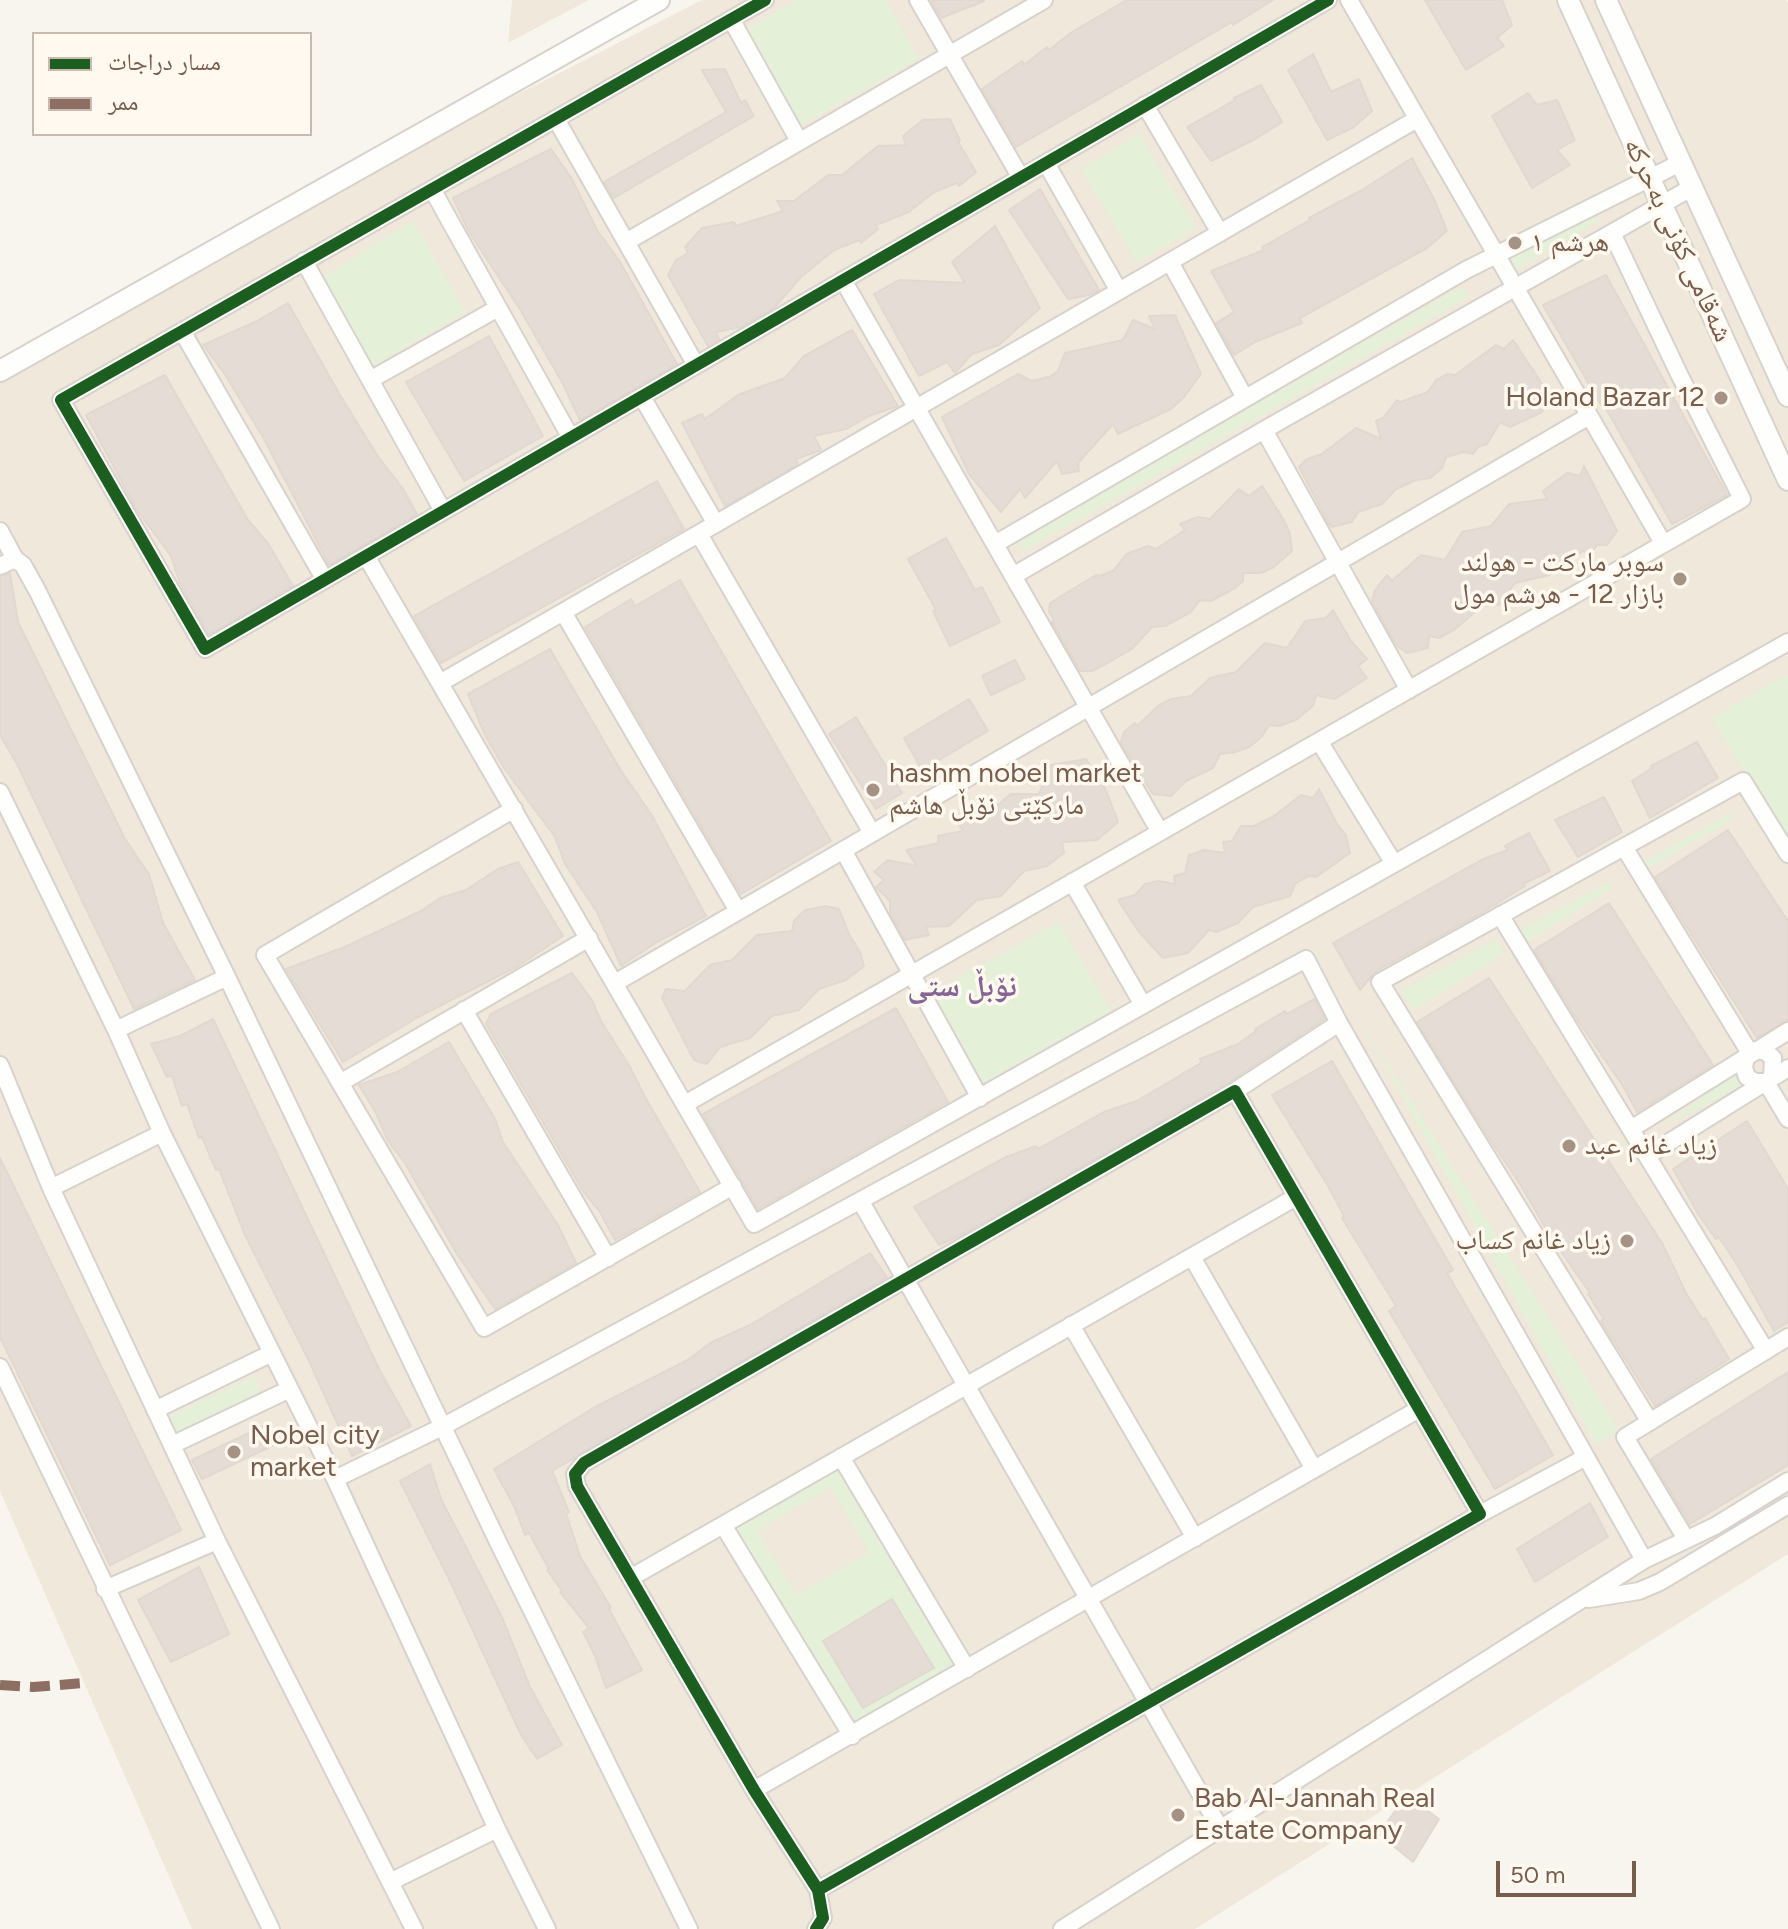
<!DOCTYPE html>
<meta charset="utf-8">
<style>
body{margin:0}
#map{position:relative;width:1788px;height:1929px;overflow:hidden;background:#f8f5ee;font-family:Figtree,"Noto Naskh Arabic",sans-serif}
canvas{display:block}
.legend{position:absolute;left:32px;top:32px;width:280px;height:104px;box-sizing:border-box;background:#fff9f0;border:2px solid #c9bbaf;margin:0;padding:10px 14px;list-style:none;font-size:24px;color:#785d4d}
.legend li{display:flex;align-items:center;gap:16px;height:40px}
.legend b{width:40px;border:2px solid #c9bbaf}
.scale{position:absolute;left:1496px;top:1861px;width:140px;height:36px;box-sizing:border-box;border:4px solid #785d4d;border-top:0;padding-left:10px;font-size:24px;line-height:28px;white-space:nowrap;color:#785d4d;-webkit-text-stroke:6px #fff9f0;paint-order:stroke}
</style>
<div id="map">
<canvas width="1788" height="1929"></canvas>
<ul class="legend">
<li><b style="height:10px;background:#1b5e20"></b>مسار دراجات</li>
<li><b style="height:10px;background:#8d6e63"></b>ممر</li>
</ul>
<div class="scale">50 m</div>
</div>
<script>
const c = document.querySelector('canvas').getContext('2d');
c.lineJoin = 'round';
function fillPath(path, color) {
  c.fillStyle = color;
  c.fill(path, 'evenodd');
}
function shape(rows) {
  const path = new Path2D();
  for (const r of rows) {
    path.moveTo(r[0], r[1]);
    for (let i = 2; i < r.length; i += 2) path.lineTo(r[i], r[i + 1]);
  }
  return path;
}
function stroke(path, color, width, dash) {
  c.strokeStyle = color;
  c.lineWidth = width;
  c.lineCap = dash ? 'butt' : 'round';
  c.setLineDash(dash || []);
  c.stroke(path);
}
function label(font, color, halo, rows, align = 'center') {
  c.font = font + ' Figtree,"Noto Naskh Arabic",sans-serif';
  c.lineWidth = 7;
  c.setLineDash([]);
  c.textBaseline = 'middle';
  c.strokeStyle = halo;
  c.fillStyle = color;
  for (const [text, x, y, turn = 0] of rows) {
    c.save();
    c.translate(x, y);
    c.rotate((+turn || 0) * Math.PI / 180);
    c.textAlign = isNaN(turn) ? turn : align;
    if (halo) c.strokeText(text, 0, 0);
    c.fillText(text, 0, 0);
    c.restore();
  }
}
const residential = shape([
 [512,0,589,0,508,43],
 [702,0,1785,0,1788,3,1788,1554,1195,1929,192,1929,0,1491,0,359]
]);
const green = shape([
 [796,0,885,0,919,59,801,125,747,29],
 [1139,134,1196,228,1137,263,1081,169],
 [1593,211,1598,221,1510,273,1502,262],
 [413,220,465,312,373,366,322,278],
 [1462,286,1469,297,1024,551,1017,542],
 [1788,674,1788,843,1711,718],
 [1733,812,1735,818,1640,873,1637,866],
 [1609,882,1612,888,1521,946,1514,933],
 [1059,922,1111,1011,981,1084,929,994],
 [1496,939,1504,953,1414,1011,1401,991],
 [1357,1015,1620,1431,1596,1445],
 [1735,1075,1741,1088,1659,1127],
 [254,1377,262,1394,176,1435,167,1417],
 [841,1457,967,1669,852,1736,723,1525],
 [830,1487,869,1552,797,1595,757,1531],
 [892,1600,934,1667,863,1708,823,1640]
]);
const building = shape([
 [931,0,984,0,984,1,941,18,931,0],
 [1127,0,1273,0,1233,25,1232,22,1016,147,982,89,1022,61,1024,65,1047,47,1049,50,1072,32,1127,0],
 [1425,0,1502,0,1512,25,1497,38,1504,46,1466,70,1425,0],
 [1313,54,1331,92,1359,79,1372,111,1354,127,1327,140,1288,70,1313,54],
 [725,69,741,103,745,100,754,116,614,198,604,182,726,112,702,70,725,69],
 [1261,85,1282,122,1257,138,1211,161,1187,127,1235,100,1234,98,1261,85],
 [1528,93,1537,105,1557,100,1575,140,1557,150,1570,165,1532,188,1492,116,1528,93],
 [950,119,960,141,958,142,976,172,959,186,957,183,934,192,909,212,876,225,878,229,861,243,860,240,834,250,801,277,775,307,741,327,716,332,719,339,708,346,668,275,676,260,688,253,685,247,702,228,734,222,736,226,783,211,777,201,794,201,828,175,842,175,878,146,906,145,903,136,923,120,950,119],
 [551,149,572,179,597,230,620,262,677,364,580,420,562,382,521,311,469,232,453,198,551,149],
 [1412,158,1434,199,1447,231,1427,248,1300,318,1302,323,1255,342,1234,355,1216,323,1234,312,1211,271,1264,250,1262,247,1310,220,1309,218,1362,190,1412,158],
 [1040,189,1099,290,1090,295,1068,299,1009,210,1040,189],
 [995,226,1040,308,999,345,972,354,955,373,947,362,919,376,874,294,899,280,965,283,952,262,995,226],
 [1606,275,1727,495,1672,524,1605,407,1603,408,1543,305,1606,275],
 [288,303,340,395,377,455,403,489,417,514,329,565,263,437,224,373,203,345,255,322,288,303],
 [1175,315,1201,374,1184,397,1171,409,1118,434,1113,424,1078,463,1079,471,1062,474,1057,461,1025,498,1020,489,1001,512,969,474,942,417,1018,374,1032,381,1049,377,1058,371,1065,353,1123,340,1133,320,1155,329,1149,316,1175,315],
 [852,330,898,406,869,416,846,429,814,436,821,450,796,459,798,464,725,506,682,423,702,414,705,419,738,395,785,378,804,356,852,330],
 [489,336,543,436,464,481,406,382,489,336],
 [1513,340,1545,388,1547,402,1542,412,1510,427,1500,422,1487,444,1478,447,1473,454,1464,452,1446,457,1442,468,1430,478,1416,480,1396,489,1382,504,1358,512,1352,522,1332,527,1329,524,1299,467,1307,459,1322,454,1356,428,1381,439,1376,421,1383,418,1397,400,1400,402,1428,392,1436,380,1448,374,1455,375,1496,345,1504,349,1513,340],
 [165,375,248,520,267,542,293,586,209,634,180,583,171,556,137,510,86,415,165,375],
 [1584,466,1617,531,1607,545,1597,545,1591,554,1583,551,1550,575,1515,583,1499,605,1482,606,1454,630,1439,638,1429,636,1428,648,1407,653,1396,645,1372,601,1375,590,1387,575,1392,581,1421,555,1445,560,1462,532,1491,526,1509,504,1547,499,1543,491,1567,473,1580,476,1584,466],
 [657,481,684,529,441,663,414,616,657,481],
 [1262,486,1284,520,1290,534,1292,551,1274,567,1261,573,1243,573,1243,581,1235,588,1211,601,1200,600,1191,612,1165,626,1152,627,1132,649,1104,665,1092,671,1080,671,1052,622,1054,620,1049,611,1050,603,1096,575,1100,576,1114,570,1126,554,1148,546,1156,549,1185,530,1180,524,1198,517,1210,519,1239,489,1249,496,1262,486],
 [946,538,975,590,982,587,1000,622,950,646,933,611,936,610,908,559,946,538],
 [10,573,18,622,125,839,149,874,163,923,195,980,134,1009,17,764,0,735,0,577,10,573],
 [680,580,831,841,741,894,585,627,631,599,635,606,680,580],
 [1333,610,1351,641,1367,659,1358,666,1367,678,1335,699,1316,695,1313,706,1296,720,1279,726,1269,725,1263,735,1251,746,1236,752,1220,754,1213,768,1186,781,1171,796,1153,794,1137,770,1140,768,1134,764,1121,742,1124,732,1135,723,1137,726,1158,706,1171,699,1191,696,1210,678,1236,672,1265,643,1287,648,1305,621,1326,618,1333,610],
 [550,649,620,769,651,814,706,916,657,942,621,966,597,912,565,864,555,837,504,768,485,735,468,694,550,649],
 [1015,660,1025,679,991,695,982,676,1015,660],
 [969,699,988,731,922,770,904,738,969,699],
 [856,717,902,793,876,809,829,734,856,717],
 [1697,742,1718,778,1650,818,1632,781,1652,768,1651,766,1697,742],
 [1086,759,1106,790,1118,822,1097,840,1062,842,1064,853,1047,866,1024,871,1001,896,977,900,949,926,926,927,929,935,905,940,890,913,890,901,876,887,884,880,874,872,888,860,917,866,906,850,939,843,938,836,963,831,956,819,983,817,1011,794,1039,794,1051,765,1086,759],
 [1319,789,1337,824,1346,835,1350,853,1316,877,1309,876,1295,884,1290,896,1253,907,1238,923,1216,932,1209,930,1188,953,1163,958,1139,932,1118,900,1135,895,1145,884,1158,881,1175,884,1174,876,1185,873,1189,855,1204,850,1225,853,1223,842,1232,841,1241,826,1254,826,1274,816,1301,795,1313,798,1319,789],
 [1604,797,1622,832,1578,857,1555,820,1604,797],
 [1728,830,1788,921,1788,1020,1757,1038,1655,877,1728,830],
 [1529,833,1550,871,1523,884,1525,886,1480,914,1385,966,1374,973,1360,990,1333,943,1483,859,1508,850,1505,846,1529,833],
 [518,862,563,936,518,966,420,1016,343,1062,286,969,347,946,421,911,440,898,466,890,498,869,518,862],
 [1609,903,1713,1065,1637,1112,1623,1086,1574,1015,1534,950,1609,903],
 [826,906,839,909,849,934,860,952,864,966,846,980,819,989,799,1010,772,1016,750,1038,720,1047,707,1064,694,1060,662,998,666,989,685,991,710,965,732,960,757,935,792,931,794,921,805,910,826,906],
 [572,973,592,1000,601,1021,630,1067,645,1097,700,1192,615,1240,600,1212,583,1191,486,1024,491,1014,572,973],
 [1489,978,1662,1243,1686,1293,1703,1320,1705,1318,1729,1359,1655,1406,1601,1321,1604,1319,1588,1294,1590,1293,1552,1239,1520,1184,1487,1135,1417,1022,1489,978],
 [1314,999,1325,1019,1229,1082,959,1236,939,1245,914,1207,1006,1157,1036,1146,1038,1149,1104,1112,1137,1101,1201,1063,1200,1059,1238,1044,1256,1031,1255,1029,1285,1011,1287,1014,1314,999],
 [896,1008,948,1102,758,1209,703,1114,896,1008],
 [213,1019,379,1369,411,1426,352,1456,310,1363,245,1235,219,1169,216,1170,202,1137,199,1138,187,1104,182,1106,172,1076,167,1077,151,1044,180,1036,213,1019],
 [449,1042,495,1119,503,1142,558,1225,576,1263,495,1309,457,1254,405,1163,388,1141,376,1113,359,1085,397,1072,449,1042],
 [1332,1061,1453,1270,1447,1273,1553,1455,1495,1489,1389,1311,1396,1306,1342,1218,1344,1216,1328,1186,1272,1095,1332,1061],
 [1747,1121,1788,1189,1788,1322,1774,1331,1738,1266,1719,1237,1716,1239,1700,1217,1673,1169,1747,1121],
 [0,1158,181,1530,110,1565,0,1337,0,1158],
 [870,1253,887,1277,552,1471,569,1512,566,1513,580,1556,611,1608,609,1609,642,1670,606,1688,595,1656,583,1632,589,1628,560,1592,562,1591,547,1570,549,1569,529,1533,525,1535,514,1506,494,1469,595,1407,686,1361,712,1342,750,1325,870,1253],
 [1788,1372,1788,1465,1690,1524,1651,1459,1788,1372],
 [268,1424,276,1444,202,1479,192,1460,268,1424],
 [430,1464,441,1499,502,1617,530,1687,562,1745,537,1759,521,1735,450,1581,400,1481,430,1464],
 [1590,1503,1608,1537,1535,1582,1517,1549,1590,1503],
 [199,1567,229,1634,171,1662,138,1600,199,1567],
 [892,1599,934,1668,863,1708,823,1641,892,1599],
 [1406,1795,1439,1819,1413,1862,1379,1834,1406,1795]
]);
const minor = shape([
 [765,0,61,400,205,649,1328,0],
 [918,0,1021,178],
 [1349,0,1663,543],
 [731,19,799,141],
 [1145,105,1220,233],
 [556,119,696,365],
 [1046,163,1119,291],
 [432,189,571,438],
 [626,242,1044,0],
 [304,261,443,511],
 [1170,262,1245,398],
 [843,280,1160,832],
 [182,331,325,580],
 [370,380,498,308],
 [642,397,716,524],
 [1264,430,1409,690],
 [0,531,15,559],
 [699,534,872,833],
 [995,544,1466,270,1680,163],
 [366,556,754,1224,1788,642],
 [0,566,15,559,23,565,37,590,227,977,499,1544,689,1929],
 [1013,576,1264,430,1691,188],
 [563,612,738,911],
 [440,683,1417,119],
 [1319,741,1393,862],
 [0,792,116,1030,162,1133,335,1479,497,1829,547,1929],
 [514,809,265,955,484,1328,733,1186],
 [1624,847,1750,1053],
 [843,850,980,1098],
 [1072,882,1143,1005],
 [1500,915,1766,1351],
 [615,983,1589,416],
 [464,1010,608,1258],
 [116,1030,227,977],
 [1756,1050,1766,1052,1773,1058,1772,1078],
 [1746,1056,1744,1068,1747,1077,1755,1082,1766,1082,1788,1119],
 [0,1065,51,1188,217,1541,414,1929],
 [340,1083,589,938],
 [1235,1091,1339,1023,1586,1457],
 [685,1104,1742,499,1679,374,1612,233],
 [1631,1129,1788,1031],
 [1647,1156,1788,1068],
 [51,1188,162,1133],
 [861,1202,1221,1830],
 [1192,1257,1314,1469],
 [1071,1325,1195,1538],
 [0,1367,271,1929],
 [155,1410,272,1353],
 [1650,1422,1380,982,1743,781,1788,854],
 [172,1445,290,1389],
 [841,1457,967,1669],
 [335,1479,442,1427,1306,959,1339,1023],
 [1480,1514,1586,1457,1644,1560],
 [723,1525,852,1736],
 [1686,1539,1625,1437,1788,1337],
 [632,1577,1296,1197],
 [105,1589,217,1541],
 [1589,1599,1639,1591,1660,1582,1788,1505],
 [754,1790,1419,1409],
 [390,1882,497,1829],
 [816,1929,823,1918,818,1890,754,1790,577,1486,575,1474,584,1463,1235,1091,1480,1514,818,1890],
 [1062,1929,1644,1560,1715,1526,1788,1481]
]);
const tertiary = shape([
 [1568,0,1788,480],
 [1606,0,1788,396],
 [0,371,659,0]
]);
const quiet = shape([
 [0,1685,33,1687,84,1683]
]);
const cycleway = shape([
 [765,0,61,400,205,649,1328,0],
 [816,1929,823,1918,818,1890,754,1790,577,1486,575,1474,584,1463,1235,1091,1480,1514,818,1890]
]);
const markers = [
 [1515,243,8,"#a59285"],
 [1721,398,8,"#a59285"],
 [1680,579,8,"#a59285"],
 [873,790,8,"#a59285"],
 [1569,1146,8,"#a59285"],
 [1627,1241,8,"#a59285"],
 [234,1452,8,"#a59285"],
 [1178,1815,8,"#a59285"]
];
const streetNames = [
 ["شەقامی کۆنی بەحرکە",1678,240,65]
];
const poiNames = [
 ["هرشم ١",1531,243],
 ["Holand Bazar 12",1705,398,"right"],
 ["سوبر ماركت - هولند",1664,563,"right"],
 ["بازار 12 - هرشم مول",1664,595,"right"],
 ["hashm nobel market",889,774],
 ["مارکێتی نۆبڵ هاشم",889,806],
 ["زياد غانم عبد",1585,1146],
 ["زياد غانم كساب",1611,1241,"right"],
 ["Nobel city",250,1436],
 ["market",250,1468],
 ["Bab Al-Jannah Real",1194,1799],
 ["Estate Company",1194,1831]
];
const neighbourhoodNames = [
 ["نۆبڵ ستی",962,987]
];
fillPath(residential, '#f1e8dc');
fillPath(green, '#e5f0d9');
fillPath(building, '#e5ddd5');
stroke(building, '#e1d8d0', 2);
stroke(minor, '#d8d2cc', 20);
stroke(tertiary, '#d8d2cc', 24);
stroke(minor, '#fefefc', 16);
stroke(tertiary, '#fefefc', 20);
stroke(quiet, '#8d6e63', 10, [20, 10]);
stroke(cycleway, '#1b5e20', 12);
for (const [x, y, r, color] of markers) {
  const dot = new Path2D();
  dot.arc(x, y, r, 0, 2 * Math.PI);
  c.fillStyle = color;
  c.fill(dot);
  stroke(dot, '#fff9f0', 3);
}
label('28px', '#785d4d', '#fff9f0', streetNames);
label('28px', '#785d4d', '#fff9f0', poiNames, 'left');
label('bold 30px', '#856593', '#fff9f0', neighbourhoodNames);
</script>
